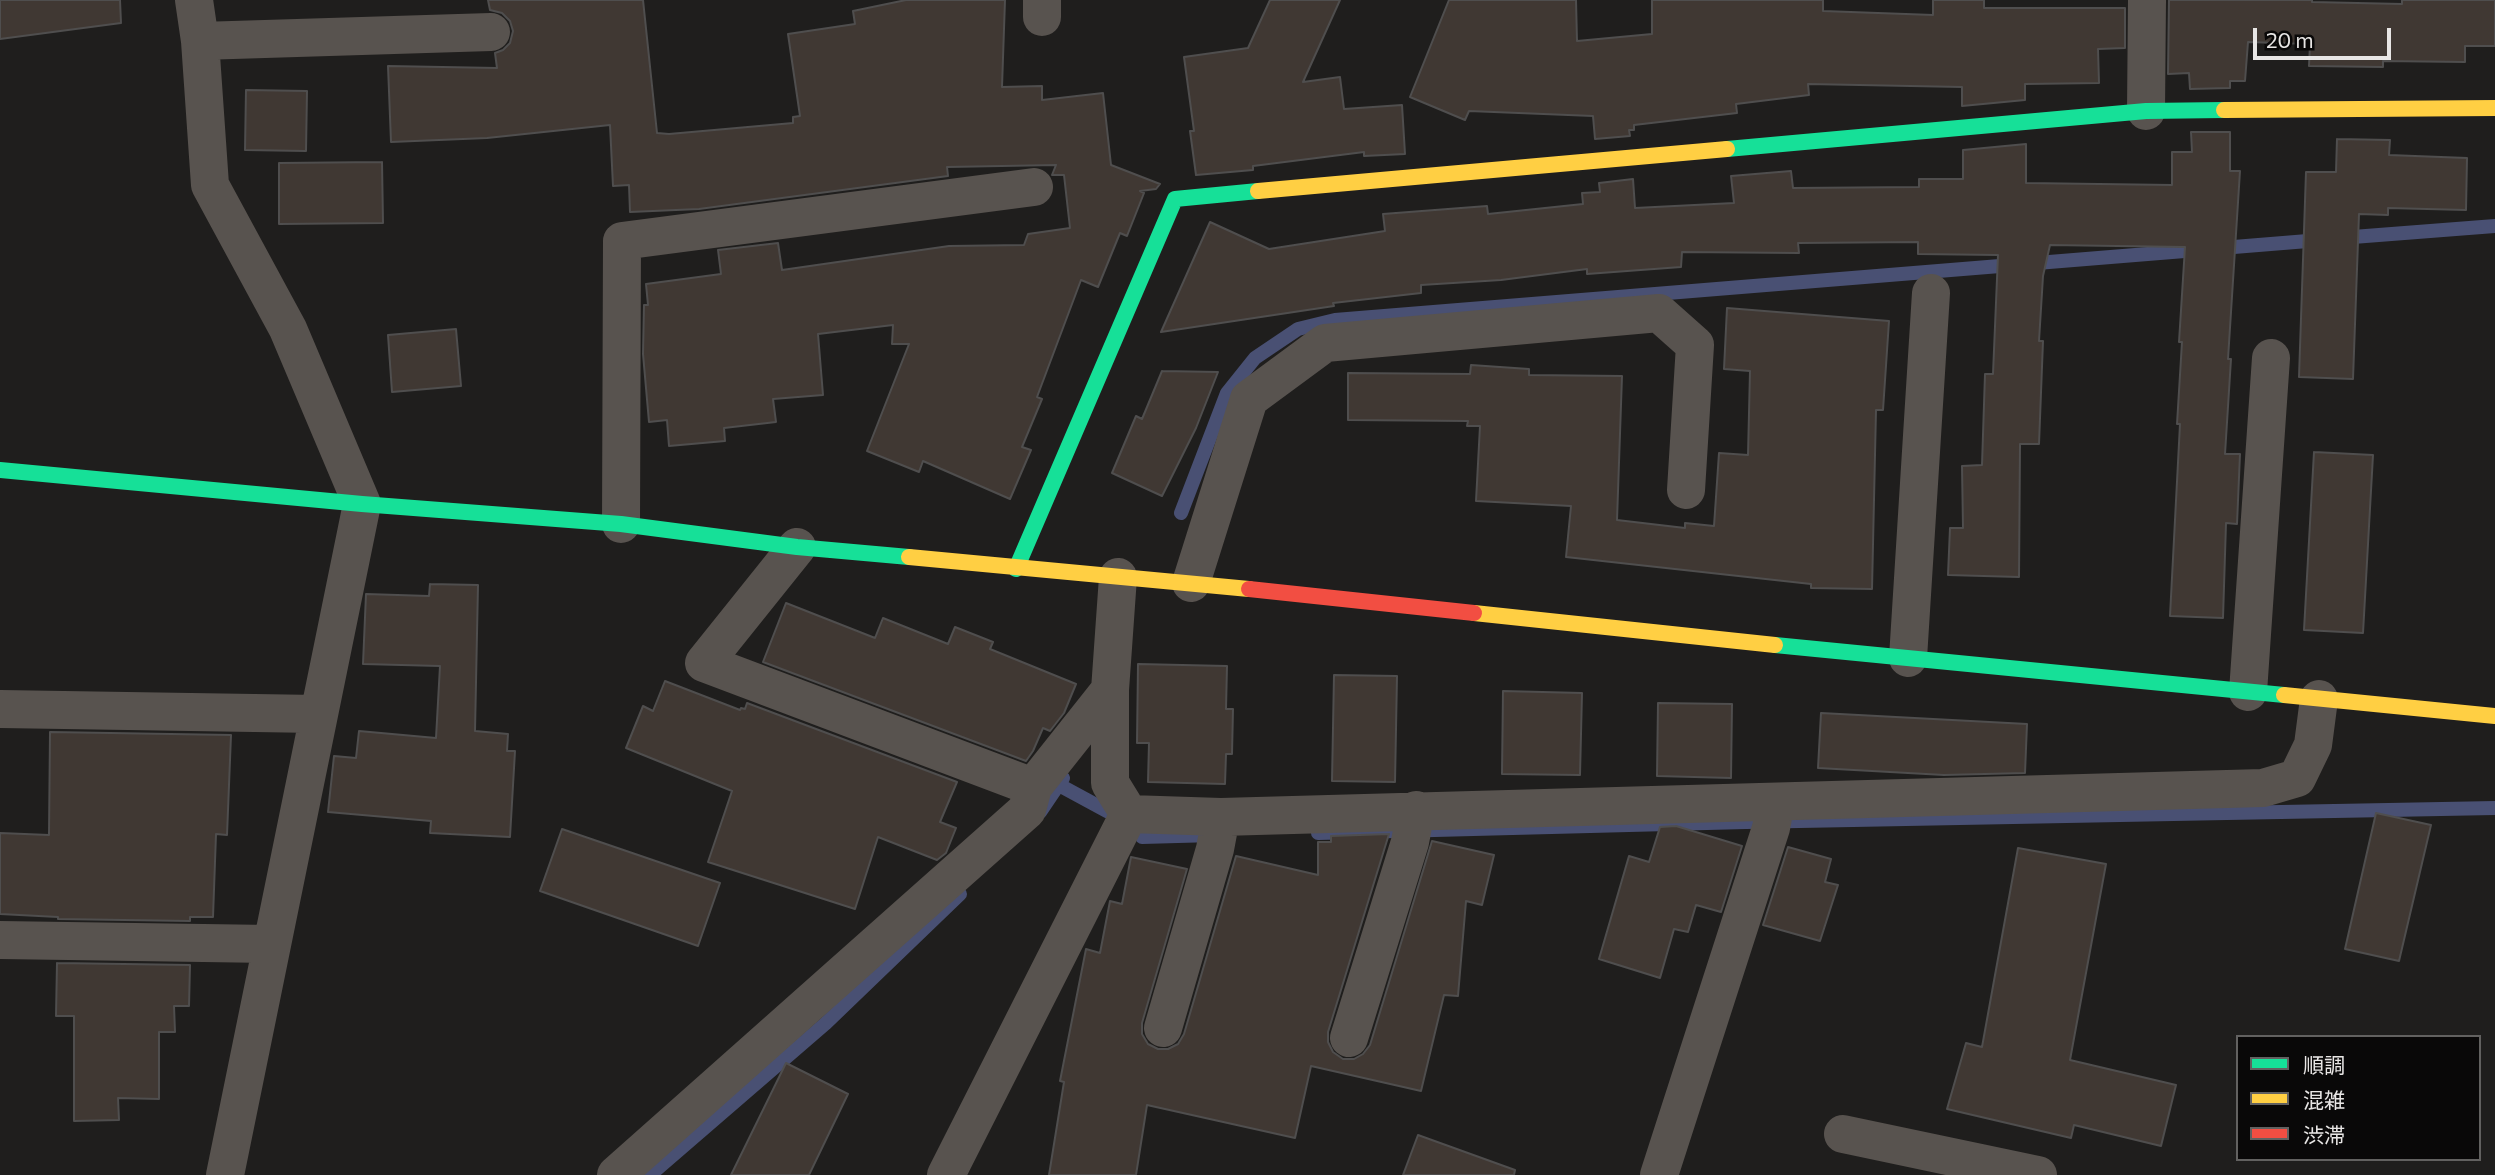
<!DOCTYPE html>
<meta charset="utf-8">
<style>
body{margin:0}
#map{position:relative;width:2495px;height:1175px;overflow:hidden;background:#1f1e1d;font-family:Commissioner,"Noto Sans JP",sans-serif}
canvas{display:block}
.legend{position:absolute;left:2236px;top:1035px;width:245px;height:126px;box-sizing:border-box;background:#090808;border:2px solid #626160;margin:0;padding:9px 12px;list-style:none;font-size:21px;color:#e8e6e5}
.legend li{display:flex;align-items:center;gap:14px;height:35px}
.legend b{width:35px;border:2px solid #626160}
.scale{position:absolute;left:2253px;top:28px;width:138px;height:32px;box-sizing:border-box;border:4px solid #e8e6e5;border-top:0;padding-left:9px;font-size:21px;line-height:24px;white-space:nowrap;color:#e8e6e5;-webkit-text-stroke:5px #090808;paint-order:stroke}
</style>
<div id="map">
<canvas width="2495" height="1175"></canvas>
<ul class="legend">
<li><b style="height:9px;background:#16e098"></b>順調</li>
<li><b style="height:9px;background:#ffcf43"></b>混雑</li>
<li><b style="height:9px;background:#f24e42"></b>渋滞</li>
</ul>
<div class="scale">20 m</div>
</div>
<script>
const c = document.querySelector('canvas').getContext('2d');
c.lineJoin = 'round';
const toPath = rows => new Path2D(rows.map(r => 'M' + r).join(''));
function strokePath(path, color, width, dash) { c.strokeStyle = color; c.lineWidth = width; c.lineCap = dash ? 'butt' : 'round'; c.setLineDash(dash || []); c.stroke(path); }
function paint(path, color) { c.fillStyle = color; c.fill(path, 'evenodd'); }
strokePath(toPath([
 [2340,238,2495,226],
 [1181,513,1227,393,1255,358,1298,329,1335,320,2320,240],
 [1059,785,1107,811],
 [1040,812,1063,778],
 [1318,833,1746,822,2495,808],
 [1142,837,1214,835],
 [650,1175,826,1023,960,894]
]), '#495073', 14);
const building = toPath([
 [0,0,120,0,121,23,0,39,0,0],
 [488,0,643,0,657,133,669,134,793,123,793,117,800,116,788,34,855,24,853,11,906,0,1005,0,1002,87,1042,86,1042,100,1103,93,1111,165,1160,184,1156,189,1140,191,1144,193,1127,236,1120,233,1098,287,1081,280,1037,397,1042,399,1022,447,1031,450,1010,499,923,461,919,472,867,451,909,344,892,344,893,325,818,334,823,395,773,399,776,422,724,428,725,441,669,446,667,420,649,422,643,354,644,305,648,305,646,284,721,274,718,250,778,243,782,270,949,246,1024,245,1028,234,1070,228,1064,175,1052,175,1056,165,947,167,948,176,699,209,630,212,629,185,613,186,610,125,487,138,391,142,388,66,497,68,495,53,503,50,510,43,513,31,510,21,502,13,490,10,488,0],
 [1270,0,1340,0,1303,82,1340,77,1344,109,1402,105,1405,154,1364,156,1364,152,1253,166,1253,170,1196,175,1190,131,1194,131,1184,57,1248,48,1270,0],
 [1449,0,1576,0,1577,41,1652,34,1652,0,1823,0,1823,11,1933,15,1933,0,1984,0,1984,8,2125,8,2125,48,2098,49,2099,83,2025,84,2025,100,1962,106,1962,87,1808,84,1809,95,1736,104,1737,113,1634,125,1634,130,1629,130,1630,136,1595,139,1593,116,1469,111,1465,120,1410,97,1449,0],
 [2169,0,2312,0,2312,2,2402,4,2402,0,2495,0,2495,46,2465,46,2465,62,2383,61,2383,67,2309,66,2310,44,2248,42,2245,81,2230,81,2230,88,2190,89,2189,73,2168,74,2169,0],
 [246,90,307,91,306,151,245,150,246,90],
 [2191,132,2230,132,2230,171,2240,171,2228,359,2231,359,2225,454,2240,454,2237,524,2226,523,2223,618,2170,616,2180,424,2177,424,2182,342,2179,342,2185,247,2050,245,2043,276,2039,341,2043,341,2039,444,2020,444,2019,577,1948,575,1950,528,1963,528,1962,466,1982,465,1985,374,1993,374,1998,255,1918,254,1918,242,1798,243,1799,253,1682,252,1681,267,1587,274,1587,269,1501,280,1421,285,1421,293,1333,303,1334,306,1161,332,1210,222,1269,249,1385,231,1383,214,1487,206,1488,214,1583,204,1582,193,1600,192,1599,183,1633,179,1635,208,1734,203,1731,176,1791,171,1793,188,1919,187,1919,179,1963,179,1963,150,2026,144,2026,183,2172,185,2172,152,2192,152,2191,132],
 [2337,139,2390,140,2389,155,2467,158,2466,210,2388,208,2388,215,2359,214,2353,379,2299,377,2306,172,2336,172,2337,139],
 [382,162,383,223,279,224,279,163,382,162],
 [1727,308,1889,321,1883,410,1876,410,1872,589,1811,588,1811,584,1566,557,1571,506,1476,501,1480,426,1467,426,1468,421,1348,420,1348,373,1470,374,1471,365,1529,369,1529,375,1622,376,1617,520,1685,528,1685,523,1714,526,1719,453,1748,455,1750,371,1724,369,1727,308],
 [456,329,461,386,392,392,388,335,456,329],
 [1162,371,1218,372,1196,428,1162,496,1112,473,1136,416,1142,419,1162,371],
 [2314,452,2373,455,2363,633,2304,630,2314,452],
 [430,584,478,585,475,731,508,734,507,751,515,751,510,837,430,833,431,821,328,812,334,756,356,758,359,731,436,738,440,666,363,664,366,594,429,596,430,584],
 [786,603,875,638,883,618,948,644,955,627,993,642,990,649,1076,684,1064,713,1050,731,1043,728,1033,751,1026,761,763,662,786,603],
 [1138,664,1227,666,1226,709,1233,709,1232,754,1226,754,1225,784,1148,782,1149,743,1137,743,1138,664],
 [1334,675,1397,676,1395,782,1332,781,1334,675],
 [665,681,740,710,741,708,745,709,747,703,957,782,940,822,956,828,946,853,937,860,878,837,855,909,708,862,732,791,626,748,643,706,653,711,665,681],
 [1503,691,1582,693,1580,775,1502,774,1503,691],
 [1658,703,1732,704,1731,778,1657,776,1658,703],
 [1821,713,2027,724,2025,773,1944,775,1818,768,1821,713],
 [50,732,231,735,227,835,216,834,213,917,190,917,190,921,58,919,58,917,0,914,0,833,49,835,50,732],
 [2376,813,2431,825,2399,961,2345,949,2376,813],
 [1676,826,1742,846,1721,912,1696,905,1688,932,1674,929,1660,978,1599,959,1629,856,1649,862,1660,827,1676,826],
 [562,829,720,883,698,946,540,891,562,829],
 [1389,834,1328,1032,1328,1042,1333,1052,1343,1059,1354,1059,1363,1054,1370,1045,1432,841,1494,855,1482,905,1466,901,1458,996,1444,995,1421,1091,1311,1066,1295,1138,1147,1105,1136,1175,1049,1175,1064,1082,1060,1081,1086,949,1100,953,1110,901,1122,904,1131,857,1187,869,1142,1023,1142,1034,1148,1044,1158,1049,1168,1049,1178,1044,1184,1034,1236,856,1318,875,1318,842,1331,842,1331,836,1389,834],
 [1788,847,1831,859,1825,882,1838,885,1820,941,1763,925,1788,847],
 [2018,848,2106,864,2070,1060,2176,1085,2161,1146,2074,1125,2071,1138,1947,1109,1966,1043,1982,1047,2018,848],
 [57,963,190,965,189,1006,174,1006,175,1032,159,1032,159,1099,118,1098,119,1120,74,1121,74,1016,56,1016,57,963],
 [786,1063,848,1094,809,1175,731,1175,786,1063],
 [1418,1135,1515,1170,1514,1175,1403,1175,1418,1135]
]);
paint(building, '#403833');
strokePath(building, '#4f4e4e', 2);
strokePath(toPath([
 [194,0,200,41,210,185,288,329,362,504,225,1175],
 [1042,17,1042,0],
 [200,41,491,32],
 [2146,111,2147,0],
 [621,524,622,241,1034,187],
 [797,547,704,663,1033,787,1110,690],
 [1118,577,1110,690,1110,783,1129,814],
 [1191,583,1249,399,1325,343,1659,313,1695,345,1686,490],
 [1908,658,1931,293],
 [2248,692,2271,358],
 [0,709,318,714],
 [1129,814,1221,817,2263,788,2297,778,2313,745,2319,699],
 [0,940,271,944],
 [1163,1028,1215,849,1221,817],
 [1349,1038,1410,842,1416,810],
 [1843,1134,2038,1175],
 [616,1175,1027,810,1033,787],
 [946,1175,1129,814],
 [1659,1175,1771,828,1776,802]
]), '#58534f', 38);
strokePath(toPath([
 [1727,149,2146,111,2224,110],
 [0,470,362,504,621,524,797,547,909,557],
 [1016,569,1175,199,1258,191],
 [1775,645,2284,695]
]), '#16e098', 16);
strokePath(toPath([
 [2224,110,2495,108],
 [1258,191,1727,149],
 [909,557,1249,589],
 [1474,613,1775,645],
 [2284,695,2495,716]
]), '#ffcf43', 16);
strokePath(toPath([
 [1249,589,1474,613]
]), '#f24e42', 16);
</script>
